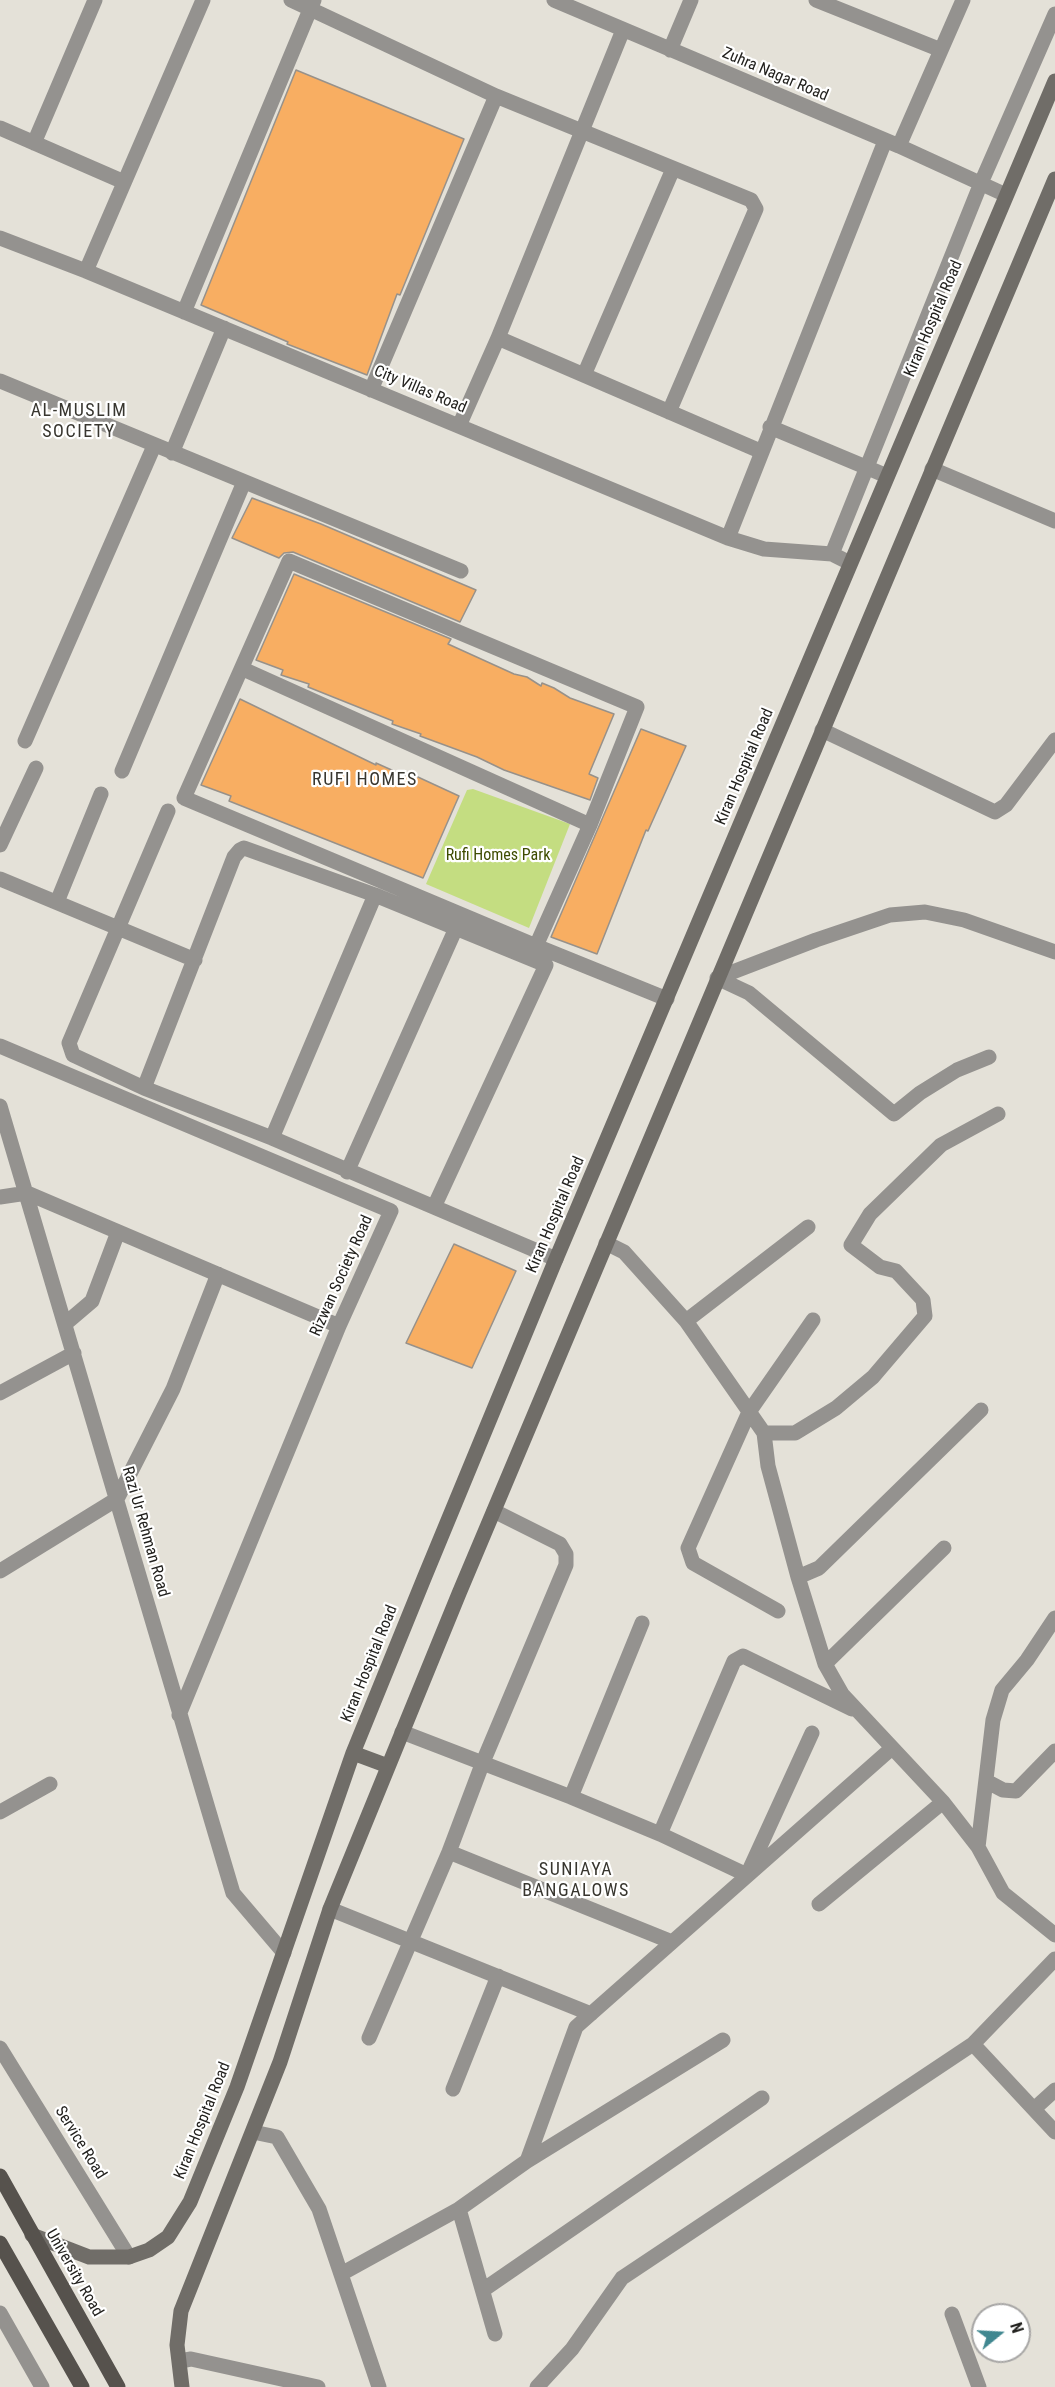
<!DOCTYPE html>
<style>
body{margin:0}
#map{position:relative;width:1055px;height:2387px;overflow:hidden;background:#e4e1d8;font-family:"Roboto Condensed",sans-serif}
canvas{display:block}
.north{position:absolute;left:971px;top:2303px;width:60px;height:60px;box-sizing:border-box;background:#fff;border:2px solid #a7a6a5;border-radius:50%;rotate:72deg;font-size:16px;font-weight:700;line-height:24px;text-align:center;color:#22211e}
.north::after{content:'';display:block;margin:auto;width:21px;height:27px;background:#408790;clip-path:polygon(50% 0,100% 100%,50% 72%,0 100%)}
</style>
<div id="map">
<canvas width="1055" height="2387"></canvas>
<div class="north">N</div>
</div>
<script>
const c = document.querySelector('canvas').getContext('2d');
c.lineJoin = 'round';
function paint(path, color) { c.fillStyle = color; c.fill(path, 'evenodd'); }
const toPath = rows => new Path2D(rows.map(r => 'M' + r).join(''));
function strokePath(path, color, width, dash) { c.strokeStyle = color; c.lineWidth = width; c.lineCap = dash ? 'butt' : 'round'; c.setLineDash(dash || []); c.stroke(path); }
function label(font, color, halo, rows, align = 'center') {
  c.font = font + ' "Roboto Condensed",sans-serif'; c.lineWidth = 4.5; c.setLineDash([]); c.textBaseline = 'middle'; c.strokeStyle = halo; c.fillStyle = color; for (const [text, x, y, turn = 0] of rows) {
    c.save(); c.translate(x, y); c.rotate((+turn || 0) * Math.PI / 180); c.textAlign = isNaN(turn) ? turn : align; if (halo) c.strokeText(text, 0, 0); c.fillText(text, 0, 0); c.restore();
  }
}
paint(toPath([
 [473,789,570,824,529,928,426,884,467,790]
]), '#c4dd81');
const building = toPath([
 [296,70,464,139,400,295,397,294,367,375,287,344,288,342,201,305,296,70],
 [252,498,321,524,476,590,460,622,293,552,284,553,279,558,232,538,252,498],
 [294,574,451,639,448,644,514,674,527,677,541,686,542,683,554,688,570,698,614,714,589,774,598,778,590,800,504,770,477,757,420,736,421,734,392,724,393,721,308,687,309,684,281,675,283,670,256,660,294,574],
 [240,699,376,765,376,763,405,776,407,772,459,796,423,878,229,801,231,796,201,785,240,699],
 [641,729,686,746,648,831,646,830,597,954,551,937,641,729],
 [454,1244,516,1271,472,1368,406,1343,454,1244]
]);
paint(building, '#f8ae62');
strokePath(building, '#97918a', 1.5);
strokePath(toPath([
 [291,0,496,96,751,200,756,209,669,412],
 [554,0,899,146,1006,195],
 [816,0,941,50],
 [670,50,691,0],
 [0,128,124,182],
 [34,143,95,0],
 [899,146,963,0],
 [0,238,86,271,728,538,764,549,832,554,850,563],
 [86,271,203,0],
 [184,312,314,0],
 [498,338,760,451],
 [584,375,673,169],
 [0,381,461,571],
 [371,390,496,96],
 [459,426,498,338,623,30],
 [770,427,887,476],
 [172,453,224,328],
 [932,469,1055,521],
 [728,538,885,141],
 [832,554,981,183,1055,14],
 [243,669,590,825],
 [822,730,995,812,1006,805,1055,740],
 [25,741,154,446],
 [122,771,244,482],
 [0,845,36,768],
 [0,879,195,960],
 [57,902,101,794],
 [536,946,590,825,637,707,289,561,184,798,536,946,667,999],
 [717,978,816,940,890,915,925,912,964,920,1055,952],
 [717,978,749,993,894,1114,920,1093,957,1070,989,1057],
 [0,1046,391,1211,339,1326,179,1715],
 [144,1088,73,1055,69,1043,168,811],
 [0,1106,233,1893,284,1953],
 [272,1138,375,895],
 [347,1172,456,928],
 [0,1197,27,1193,339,1326],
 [434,1207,546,965,375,895,244,848,240,850,234,857,144,1088,272,1138,556,1259],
 [606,1243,624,1252,686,1321,764,1433,768,1466,798,1577,825,1664,842,1694,943,1802,978,1847,1003,1893,1055,1935],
 [686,1321,808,1227],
 [65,1324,92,1301,118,1232],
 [0,1393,74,1353],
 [764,1433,795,1433,836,1408,873,1377,925,1316,923,1300,896,1271,880,1267,851,1245,870,1214,941,1145,998,1114],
 [0,1571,117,1499,173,1389,218,1274],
 [798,1577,819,1568,981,1410],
 [778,1611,693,1563,688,1548,749,1412,813,1320],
 [825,1664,944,1548],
 [402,1732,571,1797,660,1834,747,1875,812,1733],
 [986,1781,1003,1790,1016,1791,1055,1751],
 [571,1797,642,1623],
 [0,1812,50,1784],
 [660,1834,734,1661,743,1656,852,1709],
 [978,1847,993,1720,1002,1690,1027,1660,1055,1618],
 [449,1852,672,1942],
 [819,1904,943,1802],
 [330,1909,591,2014],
 [369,2038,449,1852,483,1762,566,1565,566,1554,560,1544,494,1511],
 [973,2044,1055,2132],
 [0,2048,129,2257],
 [453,2089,498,1976],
 [1034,2109,1055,2090],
 [253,2132,277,2137,319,2209,379,2387],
 [527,2161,576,2027,892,1748],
 [459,2209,495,2334],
 [341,2274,459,2209,527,2161,723,2040],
 [483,2290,762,2098],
 [0,2313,42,2387],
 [952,2314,979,2387],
 [180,2361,191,2359,318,2387],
 [537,2387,572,2349,622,2278,973,2044,1055,1959]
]), '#94928f', 15);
strokePath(toPath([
 [353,1753,388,1766],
 [32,2235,89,2257,129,2257,149,2250,168,2237,190,2202,237,2087,353,1753,425,1576,556,1259,1055,81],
 [182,2387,177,2345,181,2311,280,2062,330,1909,460,1591,1055,179]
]), '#706d68', 15);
strokePath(toPath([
 [0,2176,118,2387],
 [0,2243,82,2387]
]), '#56524d', 15);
label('16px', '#22211e', '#fff', [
 ["Zuhra Nagar Road",775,75,23],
 ["Kiran Hospital Road",934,319,-67],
 ["City Villas Road",420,390,23],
 ["Kiran Hospital Road",745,767,-67],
 ["Kiran Hospital Road",556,1215,-67],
 ["Rizwan Society Road",342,1276,-66],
 ["Razi Ur Rehman Road",145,1532,74],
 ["Kiran Hospital Road",370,1664,-68],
 ["Kiran Hospital Road",203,2121,-68],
 ["Service Road",80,2143,58],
 ["University Road",74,2273,60]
]);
label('16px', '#3e4c00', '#fff', [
 ["Rufi Homes Park",498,856]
]);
c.letterSpacing = '1.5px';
label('18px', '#38362f', '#fff', [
 ["AL-MUSLIM",79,411],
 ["SOCIETY",79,432],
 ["RUFI HOMES",365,780],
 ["SUNIAYA",576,1870],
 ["BANGALOWS",576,1891]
]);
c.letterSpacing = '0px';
</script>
